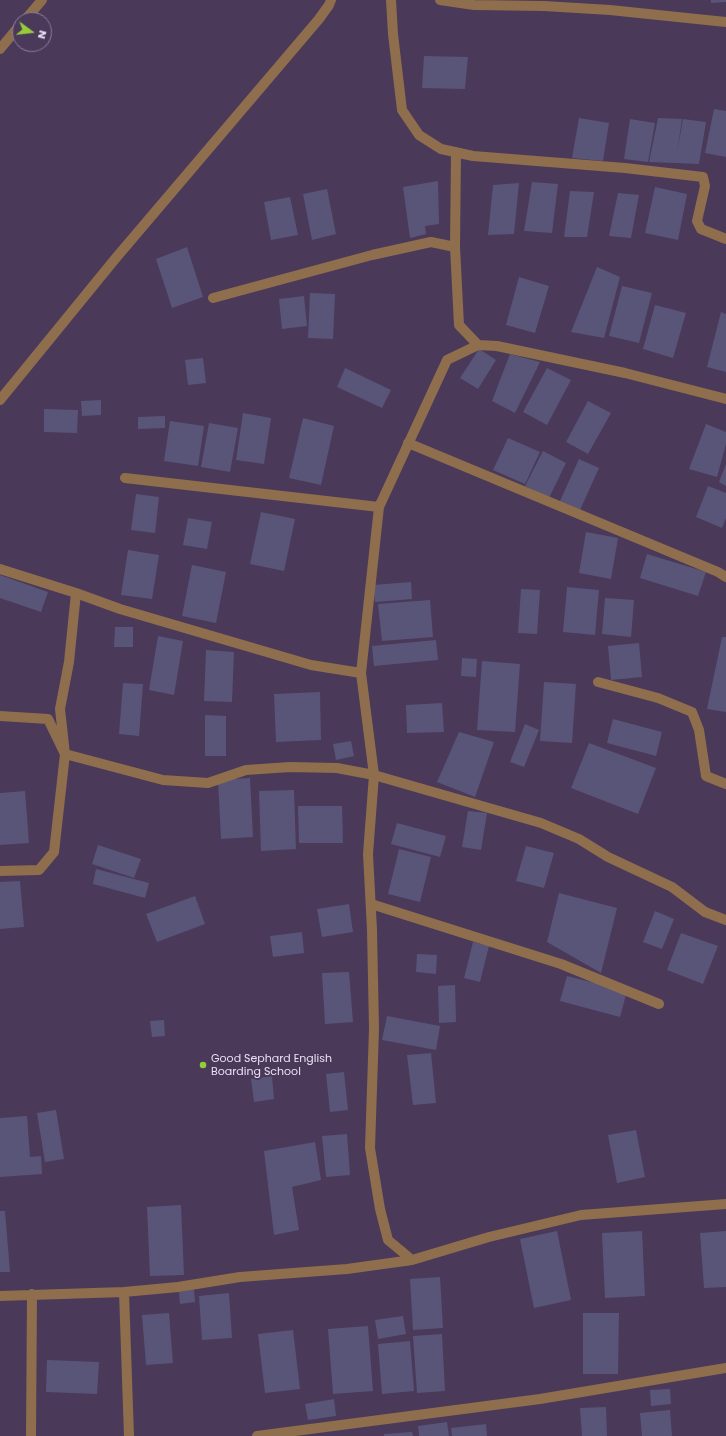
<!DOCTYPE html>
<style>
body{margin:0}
#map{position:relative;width:726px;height:1436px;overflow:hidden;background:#4a3959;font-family:Poppins,sans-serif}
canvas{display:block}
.north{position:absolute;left:12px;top:12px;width:40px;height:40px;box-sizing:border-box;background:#4a3959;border:1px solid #8a7c97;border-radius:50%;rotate:105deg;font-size:11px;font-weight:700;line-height:16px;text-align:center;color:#eae0f5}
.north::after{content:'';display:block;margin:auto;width:14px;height:18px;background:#96cc39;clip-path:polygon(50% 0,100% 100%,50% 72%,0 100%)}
</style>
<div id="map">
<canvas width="726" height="1436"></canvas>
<div class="north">N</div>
</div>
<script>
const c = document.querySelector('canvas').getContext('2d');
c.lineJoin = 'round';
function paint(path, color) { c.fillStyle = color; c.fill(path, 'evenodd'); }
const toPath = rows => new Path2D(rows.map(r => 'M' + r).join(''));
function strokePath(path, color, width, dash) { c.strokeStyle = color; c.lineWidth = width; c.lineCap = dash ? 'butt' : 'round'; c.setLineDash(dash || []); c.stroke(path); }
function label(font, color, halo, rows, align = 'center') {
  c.font = font + ' Poppins,sans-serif'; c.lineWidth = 4; c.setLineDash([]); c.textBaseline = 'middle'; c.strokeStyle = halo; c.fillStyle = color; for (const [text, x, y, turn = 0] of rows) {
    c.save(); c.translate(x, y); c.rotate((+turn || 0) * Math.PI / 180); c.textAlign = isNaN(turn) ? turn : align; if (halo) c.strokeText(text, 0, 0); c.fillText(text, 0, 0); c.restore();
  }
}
paint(toPath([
 [711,0,726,0,726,2,711,3],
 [424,56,468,57,465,89,422,88],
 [714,109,726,111,726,157,705,153],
 [579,118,609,123,603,161,572,158],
 [658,118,682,119,677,153,683,119,706,122,699,164,649,162],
 [630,119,655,123,648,162,624,159],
 [438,181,439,224,425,226,426,234,410,238,403,187],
 [532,182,558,184,552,233,524,231],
 [519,183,514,234,488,235,493,185],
 [655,187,687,194,678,240,645,233],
 [327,189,336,234,312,240,303,194],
 [570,191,594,192,587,237,564,237],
 [618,193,639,195,631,238,609,236],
 [290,197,298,235,271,240,264,202],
 [187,247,203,297,172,308,156,259],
 [597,267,620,277,604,338,571,332],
 [519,277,549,286,535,333,506,325],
 [622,286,652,293,639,343,609,336],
 [310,293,335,294,333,339,308,338],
 [304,296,307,326,282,329,279,299],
 [655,305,686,313,673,358,643,349],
 [721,312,726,314,726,372,707,367],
 [479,349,496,360,478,389,460,378],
 [510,354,540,362,515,413,492,401],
 [203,358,206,383,188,385,185,360],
 [345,368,391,390,382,408,337,387],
 [547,368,571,380,547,425,523,412],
 [101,400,101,415,82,416,81,401],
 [588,401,611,413,588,454,566,442],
 [44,409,78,410,77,433,44,432],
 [243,413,271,418,264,464,236,460],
 [165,416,165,428,138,429,138,417],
 [303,418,334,426,321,485,289,478],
 [170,421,204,426,198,466,164,461],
 [209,423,238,428,230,472,201,467],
 [706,424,726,432,726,444,717,477,689,469],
 [508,438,540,452,525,484,493,470],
 [543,451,566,463,549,498,525,486],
 [579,459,599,468,580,510,560,501],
 [726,464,726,486,719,482],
 [708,486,726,493,726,518,722,528,696,517],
 [136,494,159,497,155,533,131,530],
 [261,512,295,519,284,571,250,564],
 [188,518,212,522,207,549,183,545],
 [586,532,618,538,611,579,579,573],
 [128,550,159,555,152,599,121,595],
 [647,554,706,572,698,596,640,578],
 [192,565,226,572,216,623,182,616],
 [0,575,48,592,41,612,0,598],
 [411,582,412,599,375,602,373,585],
 [567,587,599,590,595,635,563,632],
 [521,589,540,590,537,634,518,633],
 [605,598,634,600,631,637,602,634],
 [430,600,433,637,382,641,378,604],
 [115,627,133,627,133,647,114,647],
 [158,636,183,641,174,695,149,690],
 [722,637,726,637,726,712,707,709],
 [436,640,438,660,374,666,372,646],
 [639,643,642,677,611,680,608,646],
 [206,650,234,652,232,702,204,701],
 [462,658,477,659,476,677,461,676],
 [482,661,520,664,515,732,477,730],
 [544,682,576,684,572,743,540,741],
 [123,683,143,684,139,736,119,734],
 [320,692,321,740,276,742,274,694],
 [442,703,444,732,407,733,406,705],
 [205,715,226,716,226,756,205,756],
 [613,719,662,732,656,756,607,743],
 [525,724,539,730,524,767,510,762],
 [459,732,494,742,475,797,437,782],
 [351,741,354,756,336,760,333,744],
 [589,743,656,768,638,814,571,788],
 [250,778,253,837,221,839,218,780],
 [294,790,296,849,261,851,259,791],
 [25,791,29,843,0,845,0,793],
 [298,806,342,806,343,843,299,843],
 [468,811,487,813,481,850,462,847],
 [397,823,446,836,440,857,391,844],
 [98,845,141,859,134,878,92,864],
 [526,846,554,853,544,888,516,881],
 [399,849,431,857,420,902,388,894],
 [96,869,149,883,145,898,93,884],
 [20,881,24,927,0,929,0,882],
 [559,893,617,908,601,973,547,942],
 [195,896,205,924,157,942,146,914],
 [349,904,353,932,322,937,317,909],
 [655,911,674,919,662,949,643,942],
 [302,932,304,953,273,957,270,936],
 [681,933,718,946,703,984,667,970],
 [473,942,489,946,480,982,464,978],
 [417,954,437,955,436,974,416,972],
 [349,972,353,1022,325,1024,322,973],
 [567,976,627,991,620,1017,560,1001],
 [455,985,456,1022,439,1023,438,986],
 [387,1016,440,1026,436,1050,382,1040],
 [164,1020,165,1036,152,1037,150,1021],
 [431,1053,436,1103,413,1105,407,1055],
 [344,1072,348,1110,330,1112,326,1074],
 [272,1076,274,1099,254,1102,251,1079],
 [56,1110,64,1159,45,1162,37,1113],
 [27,1116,30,1157,41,1156,42,1174,0,1177,0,1118],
 [636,1130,645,1177,617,1183,608,1135],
 [347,1134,350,1175,326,1177,322,1136],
 [315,1142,321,1180,292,1187,299,1230,274,1235,264,1151],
 [181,1205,184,1275,150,1276,147,1207],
 [0,1211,5,1211,10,1272,0,1272],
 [557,1231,571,1300,534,1308,520,1239],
 [642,1231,645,1296,605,1298,602,1233],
 [726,1231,726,1287,704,1288,700,1233],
 [440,1277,443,1328,413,1330,410,1279],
 [194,1289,195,1302,180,1304,179,1292],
 [229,1293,232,1338,202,1340,199,1296],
 [169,1313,173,1363,146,1365,142,1315],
 [583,1313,619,1313,618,1374,583,1374],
 [403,1316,406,1334,378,1339,375,1320],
 [368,1326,373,1391,333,1394,328,1329],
 [293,1330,300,1389,265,1393,258,1334],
 [442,1334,445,1391,417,1393,413,1336],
 [410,1341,414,1391,382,1394,378,1344],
 [47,1360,99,1362,97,1394,46,1392],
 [670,1389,671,1404,651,1406,650,1390],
 [334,1399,336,1416,308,1420,305,1404],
 [606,1407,607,1436,582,1436,580,1408],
 [670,1410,672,1436,642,1436,640,1413],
 [447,1422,449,1436,419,1436,418,1426],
 [486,1424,487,1436,452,1436,451,1428],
 [412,1432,413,1436,384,1436,384,1434]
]), '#585579');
strokePath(toPath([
 [25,20,42,0],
 [0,49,20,25]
]), '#8e6e4d', 10);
strokePath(toPath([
 [391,0,393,34,402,110,419,135,441,149,473,156,625,168,703,177,705,186,697,221,701,229,726,239],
 [440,0,474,5,544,6,610,10,726,22],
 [455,247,456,152],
 [213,298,372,255,431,242,455,247,459,325,478,345],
 [0,400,115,259,319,19,329,5,331,0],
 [408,443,718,572,726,577],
 [125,478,379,507],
 [0,569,76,593,120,609,311,665,361,673,379,507,447,360,478,345,497,346,625,373,726,399],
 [598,682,658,698,692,712,699,730,706,776,726,784],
 [0,716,48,719,65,754,60,709,69,662,76,593],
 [0,871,39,870,54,852,65,754,163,780,208,783,246,770,290,767,337,768,374,775,361,673],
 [371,904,561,964,659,1004],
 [412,1260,388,1240,380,1209,370,1148,374,1029,372,930,368,854,374,775,541,823,579,839,608,857,672,887,705,912,726,920],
 [124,1292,129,1436],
 [0,1296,124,1292,178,1287,240,1277,347,1269,412,1260,489,1237,581,1215,726,1204],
 [31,1436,32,1294],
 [257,1436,540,1399,726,1368]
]), '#8e6e4d', 10);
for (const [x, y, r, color] of [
 [203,1065,4,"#96cc39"]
]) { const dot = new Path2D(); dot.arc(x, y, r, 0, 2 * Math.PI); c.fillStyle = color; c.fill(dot); strokePath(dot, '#4a3959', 1.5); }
label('11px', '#eae0f5', '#4a3959', [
 ["Good Sephard English",211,1059],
 ["Boarding School",211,1072]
], 'left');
</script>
